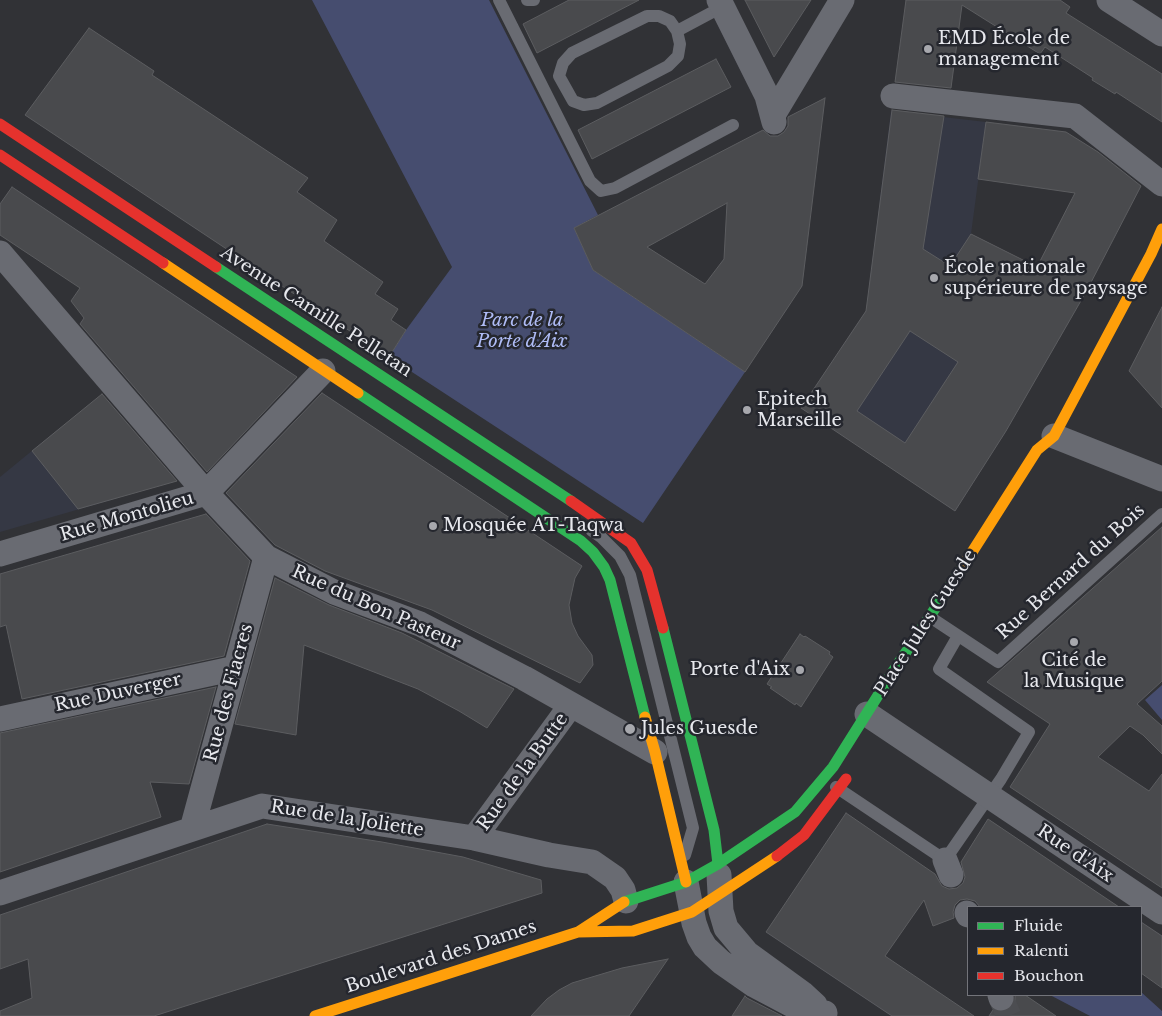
<!DOCTYPE html>
<meta charset="utf-8">
<style>
body{margin:0}
#map{position:relative;width:1162px;height:1016px;overflow:hidden;background:#313236;font-family:"Libre Baskerville",serif}
canvas{display:block}
.legend{position:absolute;left:967px;top:906px;width:175px;height:90px;box-sizing:border-box;background:#25272e;border:1px solid #73747a;margin:0;padding:6px 9px;list-style:none;font-size:15px;color:#e7e8ed}
.legend li{display:flex;align-items:center;gap:10px;height:25px}
.legend b{width:25px;border:1px solid #73747a}
</style>
<div id="map">
<canvas width="1162" height="1016"></canvas>
<ul class="legend">
<li><b style="height:6px;background:#30b455"></b>Fluide</li>
<li><b style="height:6px;background:#ff9f0a"></b>Ralenti</li>
<li><b style="height:6px;background:#e5322d"></b>Bouchon</li>
</ul>
</div>
<script>
const c = document.querySelector('canvas').getContext('2d');
c.lineJoin = 'round';
function paint(path, color) { c.fillStyle = color; c.fill(path, 'evenodd'); }
const toPath = rows => new Path2D(rows.map(r => 'M' + r).join(''));
function strokePath(path, color, width, dash) { c.strokeStyle = color; c.lineWidth = width; c.lineCap = dash ? 'butt' : 'round'; c.setLineDash(dash || []); c.stroke(path); }
function label(font, color, halo, rows, align = 'center') {
  c.font = font + ' "Libre Baskerville",serif'; c.lineWidth = 5; c.setLineDash([]); c.textBaseline = 'middle'; c.strokeStyle = halo; c.fillStyle = color; for (const [text, x, y, turn = 0] of rows) {
    c.save(); c.translate(x, y); c.rotate((+turn || 0) * Math.PI / 180); c.textAlign = isNaN(turn) ? turn : align; if (halo) c.strokeText(text, 0, 0); c.fillText(text, 0, 0); c.restore();
  }
}
paint(toPath([
 [891,111,986,122,971,234,1086,292,1006,431,955,511,801,408,866,311],
 [61,427,118,498,0,532,0,477]
]), '#353844');
paint(toPath([
 [312,0,489,0,598,215,574,228,593,270,745,372,643,523,389,357,406,330,452,267],
 [1162,685,1162,720,1145,700],
 [1141,992,1162,1011,1162,1016,1090,1016,1050,995,1141,995]
]), '#464d6f');
const building = toPath([
 [569,0,639,0,537,53,523,24,569,0],
 [745,0,811,0,774,57,745,0],
 [906,0,1060,0,1070,7,1066,13,1162,74,1162,122,1116,92,1115,94,1092,80,1093,78,1045,47,1040,54,962,5,951,88,895,82,906,0],
 [89,28,154,71,152,75,308,178,297,192,337,220,324,241,383,282,375,294,398,309,391,320,406,330,389,357,25,115,89,28],
 [716,59,731,87,592,159,578,130,716,59],
 [825,98,802,286,745,372,593,270,574,228,763,130,770,136,778,136,784,132,788,126,788,117,825,98],
 [727,203,724,259,705,284,647,247,727,203],
 [892,110,944,116,923,249,950,266,971,234,1037,267,1075,193,978,179,986,122,1066,132,1098,152,1141,186,1086,292,1006,431,955,511,801,408,866,311,892,110],
 [910,331,958,362,905,443,857,411,910,331],
 [12,187,297,377,207,472,80,324,84,318,71,301,80,288,0,235,0,204,12,187],
 [1162,307,1162,408,1129,371,1162,307],
 [322,393,582,566,575,578,569,605,572,623,578,636,592,655,593,665,580,683,432,610,325,571,275,545,226,493,322,393],
 [102,394,177,481,78,509,32,451,102,394],
 [206,514,250,561,224,656,22,699,6,625,0,627,0,574,206,514],
 [1162,527,1162,681,1137,704,1162,726,1162,754,1143,735,1130,726,1098,757,1149,791,1162,774,1162,888,1010,787,1050,724,987,682,1162,527],
 [275,578,329,605,402,633,514,689,487,728,459,711,418,689,304,645,296,735,235,724,275,578],
 [800,634,804,637,805,636,830,652,829,654,833,657,801,707,796,703,795,705,770,688,772,687,767,684,800,634],
 [216,687,189,784,150,782,161,817,0,872,0,733,216,687],
 [846,813,935,874,942,886,949,889,957,888,963,883,965,877,961,862,988,819,1119,907,980,907,975,901,967,899,960,900,955,905,953,912,954,918,933,926,924,900,885,956,974,1016,892,1016,766,932,846,813],
 [267,824,382,842,463,857,541,880,542,893,154,1016,0,1016,0,1011,32,998,28,959,0,969,0,915,267,824],
 [1141,922,1162,936,1162,988,1141,973,1141,922],
 [668,959,629,1016,531,1016,547,999,559,990,572,983,622,968,668,959],
 [1015,995,1025,995,1056,1016,989,1016,993,1010,999,1012,1005,1012,1011,1008,1015,1001,1015,995],
 [745,996,747,998,782,1016,732,1016,745,996]
]);
paint(building, '#494a4d');
strokePath(building, '#5c5d60', 1);
strokePath(toPath([
 [1001,998,1009,1016]
]), '#4c4d51', 25, [25, 12]);
strokePath(toPath([
 [499,0,590,181,601,191,615,188,733,125],
 [527,0,534,0],
 [677,31,680,44,678,56,668,66,597,103,584,105,573,101,559,76,563,63,572,53,647,16,659,16,670,21,677,31,722,7],
 [591,530,601,537,620,556,630,575,693,828,685,855],
 [930,617,998,662,1162,514],
 [836,787,945,860,1001,779,1029,732,939,669,958,636]
]), '#696b72', 12);
strokePath(toPath([
 [719,0,767,96,774,122],
 [1109,0,1162,34],
 [893,96,1075,116,1162,184],
 [773,115,842,0],
 [0,253,206,493,266,557,334,592,420,624,524,678,655,752],
 [1054,436,1162,479],
 [0,554,206,493,323,371],
 [867,714,1162,912],
 [0,719,236,668],
 [192,829,266,557],
 [474,838,571,705],
 [945,860,951,875],
 [719,875,721,911,726,928,747,953,802,993,815,1005],
 [686,882,694,923,699,937,705,947,721,962,754,985,794,1006,825,1013],
 [0,893,262,806,474,838,549,855,592,862,615,878,623,890,626,901],
 [967,913,968,915],
 [1000,995,1001,998]
]), '#696b72', 25);
strokePath(toPath([
 [216,267,571,501],
 [358,393,581,541,593,552,604,567,610,580,645,717],
 [663,628,714,830,718,864],
 [624,902,686,882,718,864,795,812,833,767,894,670,962,568]
]), '#30b455', 11);
strokePath(toPath([
 [163,263,358,393],
 [962,568,1037,450,1054,436,1151,254,1162,229],
 [645,717,655,752,686,882],
 [578,932,633,931,692,912,777,856],
 [315,1016,578,932,624,902]
]), '#ff9f0a', 11);
strokePath(toPath([
 [0,124,216,267],
 [0,155,163,263],
 [571,501,631,543,647,570,663,628],
 [777,856,804,835,846,779]
]), '#e5322d', 11);
for (const [x, y, r, color] of [
 [928,49,5,"#a7a8ad"],
 [934,278,5,"#a7a8ad"],
 [747,410,5,"#a7a8ad"],
 [433,526,5,"#a7a8ad"],
 [1074,642,5,"#a7a8ad"],
 [800,670,5,"#a7a8ad"],
 [630,729,6,"#a7a8ad"]
]) { const dot = new Path2D(); dot.arc(x, y, r, 0, 2 * Math.PI); c.fillStyle = color; c.fill(dot); strokePath(dot, '#25272e', 2); }
label('18px', '#e7e8ed', '#25272e', [
 ["EMD École de",938,39],
 ["management",938,60],
 ["École nationale",944,268],
 ["supérieure de paysage",944,289],
 ["Epitech",757,400],
 ["Marseille",757,421],
 ["Mosquée AT-Taqwa",443,526],
 ["Cité de",1074,661,"center"],
 ["la Musique",1074,682,"center"],
 ["Porte d'Aix",790,670,"right"],
 ["Jules Guesde",641,729]
], 'left');
label('18px', '#e7e8ed', '#25272e', [
 ["Avenue Camille Pelletan",316,312,33],
 ["Rue Montolieu",127,517,-16],
 ["Rue Bernard du Bois",1071,572,-42],
 ["Rue du Bon Pasteur",376,608,24],
 ["Place Jules Guesde",926,623,-57],
 ["Rue Duverger",118,693,-12],
 ["Rue des Fiacres",229,693,-75],
 ["Rue de la Butte",523,772,-54],
 ["Rue de la Joliette",347,819,9],
 ["Rue d'Aix",1075,854,34],
 ["Boulevard des Dames",441,957,-18]
]);
label('italic 18px', '#afbcf6', '#25272e', [
 ["Parc de la",522,321],
 ["Porte d'Aix",522,342]
]);
</script>
